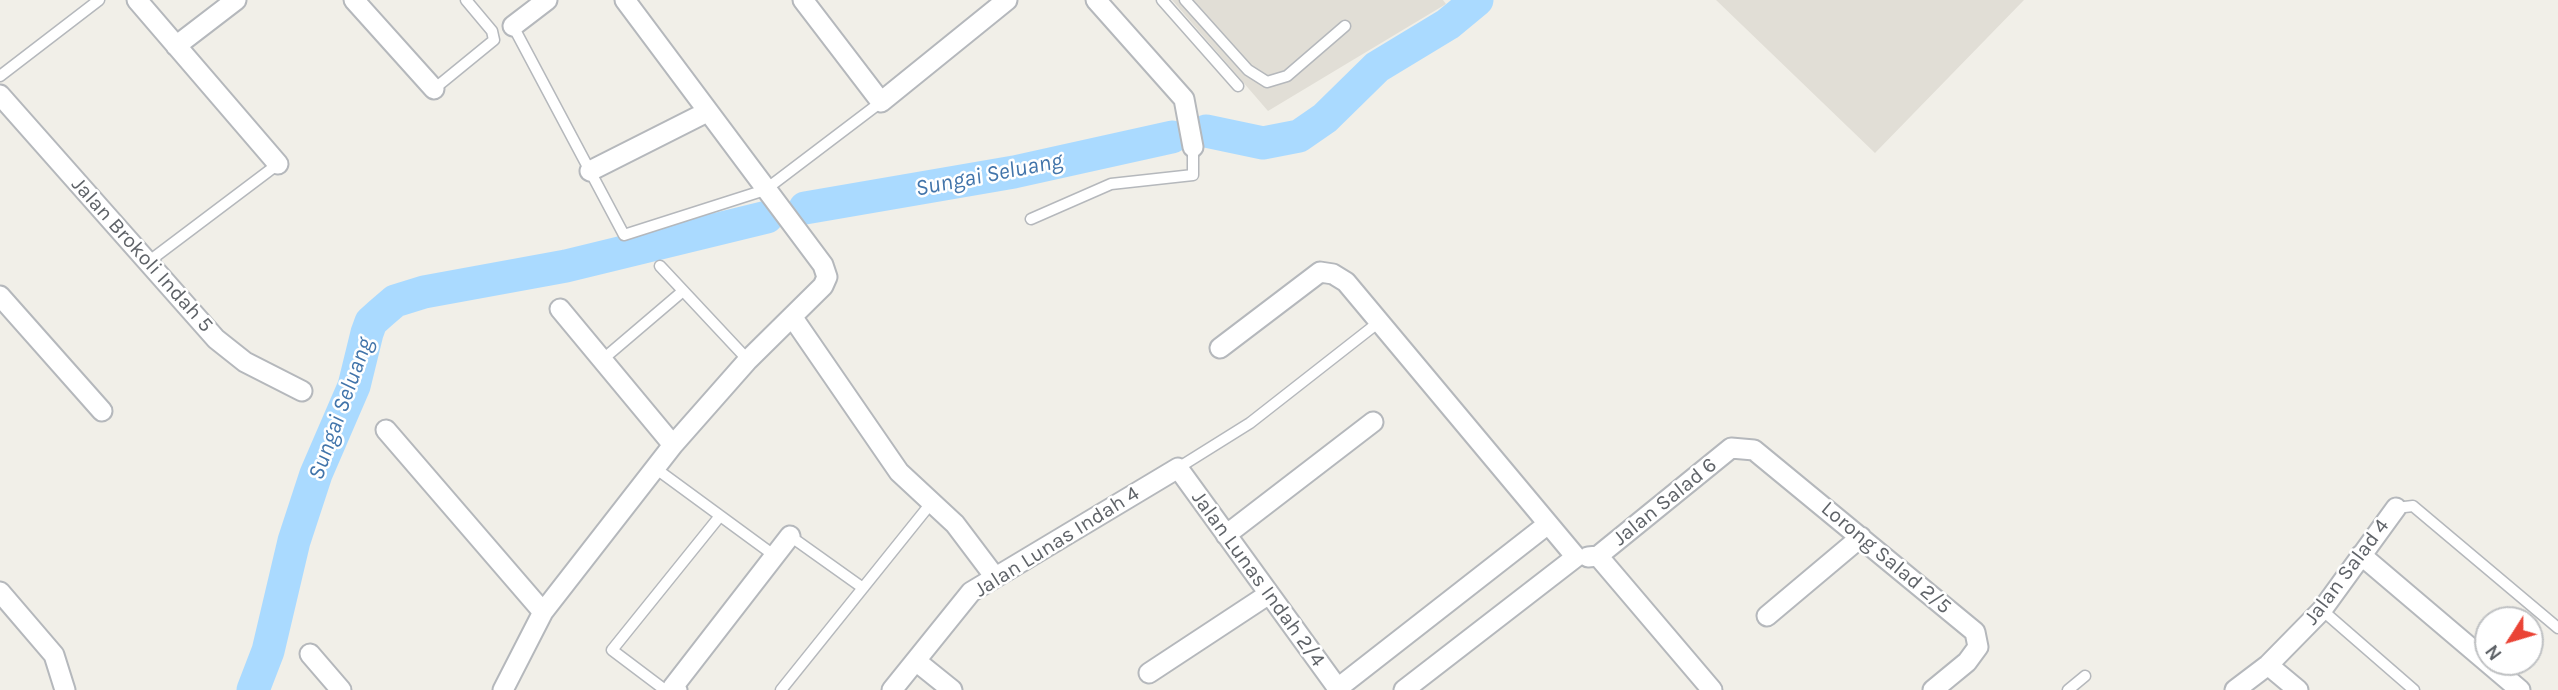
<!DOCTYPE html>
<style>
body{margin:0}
#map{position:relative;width:2558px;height:690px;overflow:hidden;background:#f1efe8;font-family:Karla,sans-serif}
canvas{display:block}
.north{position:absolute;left:2474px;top:606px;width:70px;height:70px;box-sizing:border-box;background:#fff;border:2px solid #bfc1c3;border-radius:50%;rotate:233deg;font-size:19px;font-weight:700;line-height:28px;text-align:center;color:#5f6368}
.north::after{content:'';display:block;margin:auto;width:24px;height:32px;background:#ea4335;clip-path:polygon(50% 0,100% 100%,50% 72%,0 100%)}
</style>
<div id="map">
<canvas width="2558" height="690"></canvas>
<div class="north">N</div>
</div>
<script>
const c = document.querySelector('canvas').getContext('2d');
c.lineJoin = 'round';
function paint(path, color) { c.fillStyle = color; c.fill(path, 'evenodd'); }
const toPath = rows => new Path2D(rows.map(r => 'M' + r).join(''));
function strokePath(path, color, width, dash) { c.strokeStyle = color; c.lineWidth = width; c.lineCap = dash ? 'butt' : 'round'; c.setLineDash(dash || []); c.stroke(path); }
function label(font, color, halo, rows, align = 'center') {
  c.font = font + ' Karla,sans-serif'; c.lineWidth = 5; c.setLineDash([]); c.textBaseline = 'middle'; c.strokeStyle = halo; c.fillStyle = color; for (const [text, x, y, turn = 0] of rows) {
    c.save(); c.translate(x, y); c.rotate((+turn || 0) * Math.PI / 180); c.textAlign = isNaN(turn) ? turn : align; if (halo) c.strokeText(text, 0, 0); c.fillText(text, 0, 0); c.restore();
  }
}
paint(toPath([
 [1172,0,1443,0,1446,4,1268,111],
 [1716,0,2024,0,1875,153]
]), '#e1ded6');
strokePath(toPath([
 [1206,131,1263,143,1299,136,1325,118,1377,67,1448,24,1477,0],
 [805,208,1014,172,1172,137],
 [253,690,268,651,294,541,316,474,354,386,367,333,371,322,381,313,395,301,424,292,566,266,767,217]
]), '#aadaff', 33);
const service = toPath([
 [1162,0,1238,86],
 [1185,0,1248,70,1267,82,1287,76,1345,26],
 [513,26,624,235,765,190,881,102],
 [0,76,99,0],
 [434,89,494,40,492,31,466,0],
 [1031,219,1111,184,1193,175,1193,147],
 [148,262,278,164],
 [660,266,748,360],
 [602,360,683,291],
 [655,468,775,556],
 [1178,468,1250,423,1379,322],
 [2396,508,2413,506,2558,628],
 [790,536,863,588],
 [2322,610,2414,690],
 [665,690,612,650,720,516],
 [781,690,932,502],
 [2068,690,2085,676]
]);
const minor = toPath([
 [137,0,278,164],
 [354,0,434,89],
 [803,0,881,102,1007,0],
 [1096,0,1184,99,1193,147],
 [513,26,547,0],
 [176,46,236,0],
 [0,95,216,339,245,362,302,391],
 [590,171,707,112],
 [0,296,102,411],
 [560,309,673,445],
 [793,318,899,472,955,524,995,577],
 [1220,348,1320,272,1333,274,1346,282,1576,557],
 [386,430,543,612],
 [1226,535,1373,422],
 [2361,555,2520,690],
 [1598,556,1731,448,1754,450,1975,632,1978,647,1967,662,1933,690],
 [1588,557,1598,556,1712,690],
 [0,592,54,655,65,690],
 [1767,616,1861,537],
 [310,654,341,690],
 [916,661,952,690],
 [2268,665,2298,690],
 [1149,673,1269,594],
 [1338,688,1548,524],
 [503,690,543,612,673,445,748,360,823,286,827,277,823,265,625,0],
 [677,690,673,687,790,536],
 [892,690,971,592,1178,468,1339,690],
 [1404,690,1576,557],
 [2235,690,2268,665,2322,610,2396,508]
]);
strokePath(service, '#b5b8bc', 13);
strokePath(minor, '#b5b8bc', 23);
strokePath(service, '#fff', 10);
strokePath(minor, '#fff', 19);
label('21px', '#5f6368', '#fff', [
 ["Jalan Brokoli Indah 5",142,255,48],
 ["Jalan Salad 6",1665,502,-39],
 ["Jalan Lunas Indah 4",1057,542,-32],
 ["Lorong Salad 2/5",1886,558,40],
 ["Jalan Salad 4",2347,572,-53],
 ["Jalan Lunas Indah 2/4",1258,579,54]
]);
label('italic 23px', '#4174aa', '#fff', [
 ["Sungai Seluang",989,175,-11],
 ["Sungai Seluang",341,409,-70]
]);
</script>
